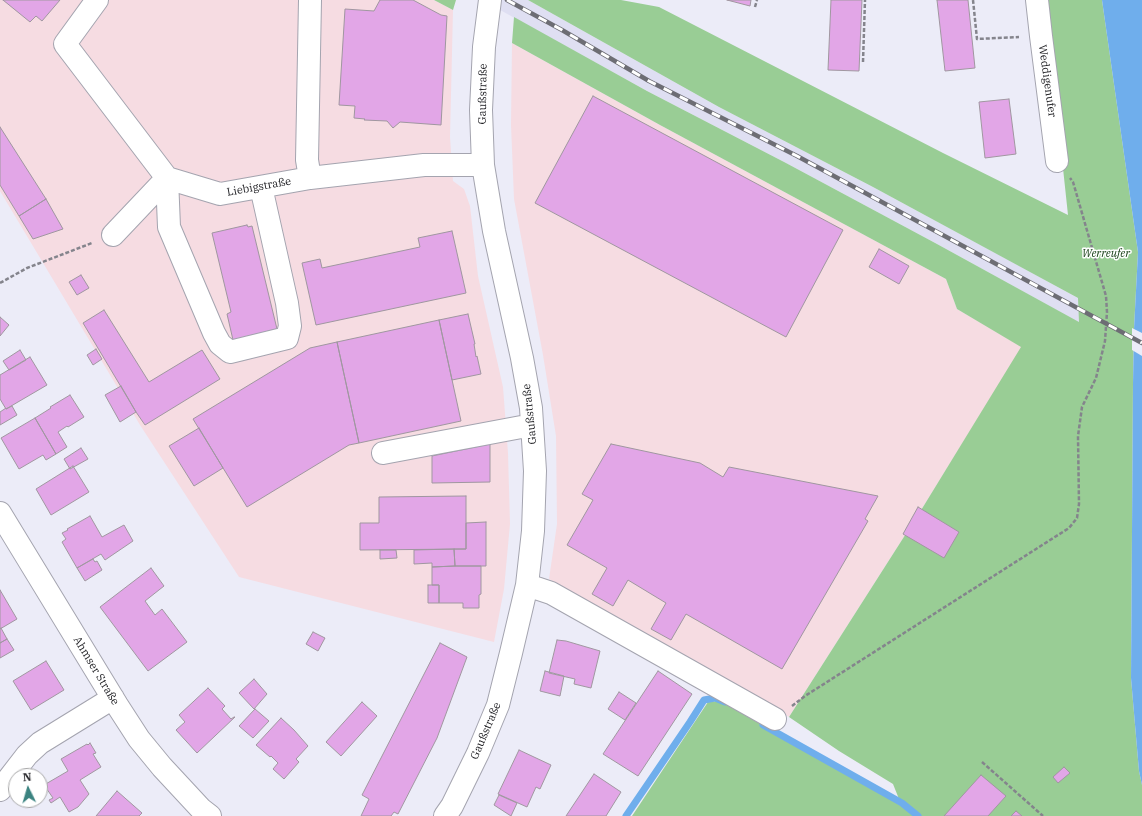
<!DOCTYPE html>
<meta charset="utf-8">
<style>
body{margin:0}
#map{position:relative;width:1142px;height:816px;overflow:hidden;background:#ececf8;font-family:"IBM Plex Serif",serif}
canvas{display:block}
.north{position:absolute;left:8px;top:768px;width:40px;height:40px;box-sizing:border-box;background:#fff;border:1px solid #a7a7a8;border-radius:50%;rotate:355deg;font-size:11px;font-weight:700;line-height:16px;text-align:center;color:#222226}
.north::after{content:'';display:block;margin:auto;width:14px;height:18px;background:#3b8380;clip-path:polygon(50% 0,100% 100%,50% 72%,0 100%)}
</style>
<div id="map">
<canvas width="1142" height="816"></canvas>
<div class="north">N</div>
</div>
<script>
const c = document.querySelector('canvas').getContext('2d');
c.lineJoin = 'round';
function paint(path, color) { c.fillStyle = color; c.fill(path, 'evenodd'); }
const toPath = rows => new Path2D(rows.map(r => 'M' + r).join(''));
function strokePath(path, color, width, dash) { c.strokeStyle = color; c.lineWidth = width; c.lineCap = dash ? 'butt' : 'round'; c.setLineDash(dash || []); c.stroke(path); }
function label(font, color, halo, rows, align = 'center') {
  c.font = font + ' "IBM Plex Serif",serif'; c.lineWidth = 3; c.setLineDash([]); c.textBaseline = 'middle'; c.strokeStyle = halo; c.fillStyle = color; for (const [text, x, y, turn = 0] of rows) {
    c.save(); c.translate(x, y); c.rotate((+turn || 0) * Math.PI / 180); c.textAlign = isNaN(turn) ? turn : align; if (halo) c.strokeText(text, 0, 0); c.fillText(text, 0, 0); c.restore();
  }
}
paint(toPath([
 [0,0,434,0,453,10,450,137,453,181,464,189,470,206,478,276,503,387,508,453,510,524,504,589,494,642,239,577,140,425,0,191],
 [512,43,660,125,946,279,957,309,1022,347,923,507,789,717,549,579,557,524,556,436,543,355,514,199,511,125]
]), '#f6dce2');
paint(toPath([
 [482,0,528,0,719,107,873,187,1025,269,1134,329,1100,334,937,244,786,163,647,91]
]), '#dfdff2');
paint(toPath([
 [434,0,456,0,453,10],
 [528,0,621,0,659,7,943,153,1068,215,1045,0,1102,0,1138,252,1134,329,1133,383,1131,678,1139,771,1142,785,1142,816,632,816,708,702,720,701,901,804,893,784,839,751,789,717,923,507,1021,347,957,309,946,279,660,125,512,43,514,17,647,91,786,163,937,244,1079,322,1078,298,873,187,719,107]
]), '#99cd95');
paint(toPath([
 [1102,0,1142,0,1142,785,1139,771,1131,678,1133,383,1134,329,1138,252]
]), '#6faeec');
paint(toPath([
 [1132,328,1142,333,1142,356,1132,350]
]), '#ececf8');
strokePath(toPath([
 [763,725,902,803,918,816],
 [626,816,690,722,704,700,715,698,725,702]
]), '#6faeec', 7);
const building = toPath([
 [3,0,60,0,42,21,36,16,30,22,3,0],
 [380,0,413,0,441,15,447,16,441,125,400,122,393,128,387,121,364,120,365,119,354,118,355,106,339,105,345,9,374,11,380,0],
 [727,0,751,0,750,6,727,0],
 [831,0,862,0,859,71,828,70,831,0],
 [937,0,968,0,975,68,945,71,937,0],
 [593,96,843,230,786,337,535,203,593,96],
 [1009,99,1016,154,985,158,979,102,1009,99],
 [0,127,46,199,19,216,0,185,0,127],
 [46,199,63,229,33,239,19,216,46,199],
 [247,225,248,227,252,226,277,329,233,340,227,314,231,312,212,233,247,225],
 [452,231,466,293,316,325,302,263,320,259,322,268,420,247,418,238,452,231],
 [879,249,909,266,899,284,869,267,879,249],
 [81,275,89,288,77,295,69,282,81,275],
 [104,310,149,382,202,350,220,379,145,425,136,412,83,323,104,310],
 [468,314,475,344,474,344,476,357,477,356,481,374,452,380,439,320,468,314],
 [0,317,9,325,0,336,0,317],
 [439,320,461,421,359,443,337,342,439,320],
 [337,342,359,443,349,445,247,507,193,419,310,348,337,342],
 [96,349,102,359,93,365,87,355,96,349],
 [20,350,26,360,9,370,3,361,20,350],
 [30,357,47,385,6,409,0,399,0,375,30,357],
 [121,386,136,412,120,422,105,395,121,386],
 [70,395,84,417,68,427,67,426,58,432,67,447,56,454,35,418,51,408,50,407,70,395],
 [12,406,17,415,0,425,0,412,6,408,6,409,12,406],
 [35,418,56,454,46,460,43,455,19,469,1,438,35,418],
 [199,428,223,468,194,486,169,446,199,428],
 [490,444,490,482,432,483,432,456,490,444],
 [611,444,700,463,723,477,729,467,878,496,865,519,868,521,782,669,686,614,671,640,651,629,666,603,628,580,613,606,592,594,607,568,567,545,593,500,582,494,611,444],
 [81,448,88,459,70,469,64,459,81,448],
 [73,466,89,492,51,515,36,489,73,466],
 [466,496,466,549,360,550,360,523,379,523,379,497,466,496],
 [918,507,959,532,944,558,903,534,918,507],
 [90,516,102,537,124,525,133,541,105,560,101,554,77,568,62,542,66,539,62,533,68,530,67,529,90,516],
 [486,522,486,566,455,566,454,549,466,549,466,523,486,522],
 [454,549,455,566,432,567,432,563,414,564,414,550,454,549],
 [380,550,396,550,397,558,380,559,380,550],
 [93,559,95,562,97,561,102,570,85,581,77,568,93,559],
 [455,566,481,566,481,594,479,595,479,608,463,608,463,603,439,603,439,585,432,585,432,567,455,566],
 [151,568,164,586,145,601,155,615,162,609,187,642,148,671,100,607,151,568],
 [428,585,439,585,439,603,428,603,428,585],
 [0,590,17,619,0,629,0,590],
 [1,628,7,639,0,643,0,629,1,628],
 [313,632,325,638,318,651,306,644,313,632],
 [7,639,14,650,0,658,0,643,7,639],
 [557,640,566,641,600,651,591,688,574,684,575,679,549,673,557,640],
 [440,643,467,657,437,738,398,814,394,812,391,816,361,816,369,799,362,795,440,643],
 [46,661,64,690,31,710,13,681,46,661],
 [545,671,564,676,560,696,540,691,545,671],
 [658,671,692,694,638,776,603,754,658,671],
 [254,679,267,694,254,709,239,693,254,679],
 [208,688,225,706,222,709,231,719,234,717,235,717,197,753,176,730,185,722,179,715,208,688],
 [619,692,636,703,625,720,608,709,619,692],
 [362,702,377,716,341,756,326,742,362,702],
 [255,709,269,721,253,738,239,726,255,709],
 [281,718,294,730,308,746,296,759,299,762,284,779,273,769,278,763,271,756,270,757,256,745,281,718],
 [90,743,96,753,93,754,101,767,80,780,89,794,78,807,69,812,60,797,51,803,49,800,53,798,44,785,68,771,61,759,87,744,88,745,90,743],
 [519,750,551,765,540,789,536,787,527,807,498,794,519,750],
 [1064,767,1070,773,1058,783,1053,777,1064,767],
 [594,774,621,792,606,816,566,816,594,774],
 [981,775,1006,796,988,816,944,816,981,775],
 [117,791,142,813,139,816,96,816,117,791],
 [499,795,517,803,511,816,494,805,499,795],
 [1016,811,1022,816,1011,816,1016,811]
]);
paint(building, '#e2a6e7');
strokePath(building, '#a097a0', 1);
const minor = toPath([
 [97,0,65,44,167,178,169,227,214,333,220,344,230,352,287,338,290,326,287,303,261,187],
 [310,0,307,160,310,178],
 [1037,0,1041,36,1057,161],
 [167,178,220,194,310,178,424,165,483,165],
 [113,235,167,178],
 [383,453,532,425],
 [0,513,117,705,139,739,162,767,201,809,210,816],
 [527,585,551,593,775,719],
 [0,790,27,755,40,743,113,698],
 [445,816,452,806,478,753,498,705,511,653,527,585,533,531,535,471,531,408,522,358,494,231,483,165,481,110,484,47,490,0]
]);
strokePath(minor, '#a4a4af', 24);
strokePath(toPath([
 [973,0,977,39,1019,37],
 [755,7,757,0],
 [863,62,865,0],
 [0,283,27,268,92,243],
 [792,706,805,696,1069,528,1077,518,1079,504,1078,436,1082,407,1096,378,1105,341,1107,312,1106,296,1073,182,1070,178],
 [982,762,1043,816]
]), '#84848c', 2.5, [4, 2]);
strokePath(minor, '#fff', 22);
const rail = toPath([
 [507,0,562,30,649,81,797,156,1142,343]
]);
strokePath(rail, '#6d6d74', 4.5);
strokePath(rail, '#fff', 3, [9]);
label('11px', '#222226', '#fff', [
 ["Weddigenufer",1047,81,82],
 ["Gaußstraße",483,94,-89],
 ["Liebigstraße",259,187,-10],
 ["Gaußstraße",530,414,-96],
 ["Ahmser Straße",96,671,59],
 ["Gaußstraße",486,731,-67]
]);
label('italic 11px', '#103a0f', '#fff', [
 ["Werreufer",1106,254]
]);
</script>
